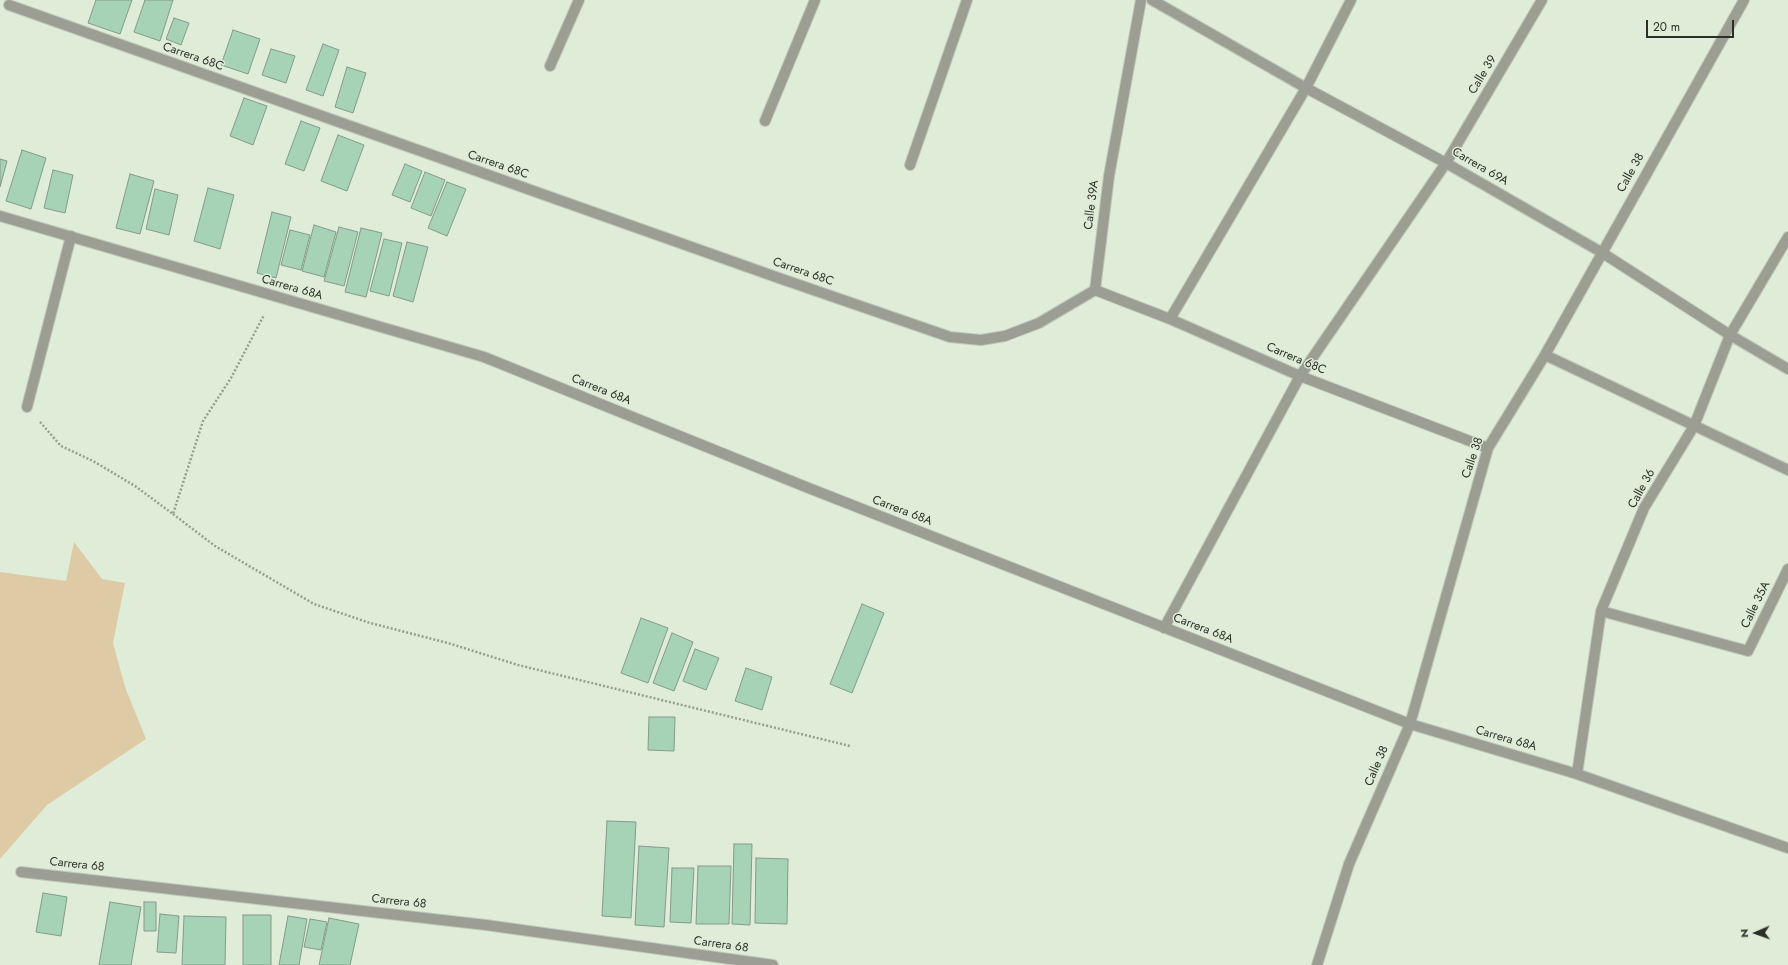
<!DOCTYPE html>
<style>
body{margin:0}
#map{position:relative;width:1788px;height:965px;overflow:hidden;background:#dfecd7;font-family:Jost,sans-serif}
canvas{display:block}
.north{position:absolute;left:1736px;top:913px;width:40px;height:40px;-webkit-text-stroke:3px #dfecd7;paint-order:stroke;rotate:268deg;font-size:11px;font-weight:700;line-height:16px;text-align:center;color:#2a2f27}
.north::after{content:'';display:block;margin:auto;width:14px;height:18px;background:#2a2f27;clip-path:polygon(50% 0,100% 100%,50% 72%,0 100%)}
.scale{position:absolute;left:1646px;top:20px;width:88px;height:18px;box-sizing:border-box;border:2px solid #2a2f27;border-top:0;padding-left:5px;font-size:12px;line-height:14px;white-space:nowrap;color:#2a2f27;-webkit-text-stroke:3px #dfecd7;paint-order:stroke}
</style>
<div id="map">
<canvas width="1788" height="965"></canvas>
<div class="north">N</div>
<div class="scale">20 m</div>
</div>
<script>
const c = document.querySelector('canvas').getContext('2d');
c.lineJoin = 'round';
function paint(path, color) { c.fillStyle = color; c.fill(path, 'evenodd'); }
const toPath = rows => new Path2D(rows.map(r => 'M' + r).join(''));
function strokePath(path, color, width, dash) { c.strokeStyle = color; c.lineWidth = width; c.lineCap = dash ? 'butt' : 'round'; c.setLineDash(dash || []); c.stroke(path); }
function label(font, color, halo, rows, align = 'center') {
  c.font = font + ' Jost,sans-serif'; c.lineWidth = 3; c.setLineDash([]); c.textBaseline = 'middle'; c.strokeStyle = halo; c.fillStyle = color; for (const [text, x, y, turn = 0] of rows) {
    c.save(); c.translate(x, y); c.rotate((+turn || 0) * Math.PI / 180); c.textAlign = isNaN(turn) ? turn : align; if (halo) c.strokeText(text, 0, 0); c.fillText(text, 0, 0); c.restore();
  }
}
paint(toPath([
 [74,542,102,579,125,583,113,643,125,687,146,739,47,805,0,859,0,572,66,581]
]), '#decba6');
const building = toPath([
 [96,0,132,0,120,34,88,23,96,0],
 [145,0,173,0,160,41,134,32,145,0],
 [174,18,189,23,181,45,166,39,174,18],
 [233,30,260,39,248,74,221,65,233,30],
 [323,44,339,50,323,96,306,90,323,44],
 [271,49,295,56,286,83,262,75,271,49],
 [347,67,366,73,353,113,335,107,347,67],
 [244,98,267,106,253,145,230,136,244,98],
 [301,121,320,128,304,171,285,164,301,121],
 [338,135,364,145,347,191,321,181,338,135],
 [22,150,46,158,31,209,6,201,22,150],
 [0,159,7,161,0,187,0,159],
 [405,164,422,171,410,202,392,195,405,164],
 [53,170,73,175,65,213,44,208,53,170],
 [425,172,445,180,431,216,411,208,425,172],
 [130,174,154,181,140,234,116,228,130,174],
 [447,182,466,189,447,236,428,228,447,182],
 [208,188,234,195,220,249,194,241,208,188],
 [155,189,178,195,169,235,146,229,155,189],
 [272,212,291,217,276,278,257,273,272,212],
 [314,225,336,232,324,277,302,271,314,225],
 [339,227,358,232,344,286,324,281,339,227],
 [361,228,382,233,366,297,345,292,361,228],
 [290,230,310,235,301,270,281,265,290,230],
 [384,239,402,243,389,296,370,291,384,239],
 [407,242,428,247,413,302,393,296,407,242],
 [862,604,884,613,852,693,830,684,862,604],
 [641,618,668,628,648,683,621,673,641,618],
 [672,633,693,642,674,691,653,683,672,633],
 [695,649,719,658,706,690,683,681,695,649],
 [746,668,772,677,762,710,735,701,746,668],
 [649,717,675,717,674,751,648,750,649,717],
 [607,821,636,822,631,918,602,916,607,821],
 [734,844,752,844,750,925,732,924,734,844],
 [639,846,669,848,664,927,635,925,639,846],
 [756,858,788,859,787,924,755,923,756,858],
 [698,866,731,866,729,924,696,924,698,866],
 [672,868,694,868,691,923,670,922,672,868],
 [43,893,67,897,61,936,36,932,43,893],
 [110,902,141,907,131,965,99,965,110,902],
 [144,902,156,902,156,931,144,931,144,902],
 [160,914,179,916,176,953,157,952,160,914],
 [243,915,271,915,271,965,243,965,243,915],
 [184,916,226,917,225,965,182,965,184,916],
 [288,916,307,919,299,965,279,965,288,916],
 [329,918,359,924,350,965,319,965,329,918],
 [310,919,327,922,321,950,304,947,310,919]
]);
paint(building, '#a6d2b6');
strokePath(building, '#859a8c', 1);
const lane = toPath([
 [27,407,71,236]
]);
const street = toPath([
 [1152,0,1306,88,1446,163,1601,252,1730,335,1788,369],
 [9,5,776,277,950,337,981,340,1005,336,1039,323,1095,290,1109,176,1141,0],
 [550,66,579,0],
 [765,121,815,0],
 [910,165,967,0],
 [0,216,484,357,806,487,1410,724,1577,774,1788,848],
 [1095,290,1170,319,1300,376,1488,448],
 [1170,319,1306,88,1351,0],
 [1545,355,1788,470],
 [1601,611,1748,651,1788,569],
 [1164,628,1300,376,1446,163,1542,0],
 [1577,774,1601,611,1644,508,1694,426,1730,335,1788,237],
 [21,872,486,925,773,965],
 [1317,965,1349,864,1410,724,1488,448,1545,355,1744,0]
]);
strokePath(lane, '#becab7', 12);
strokePath(street, '#becab7', 12);
strokePath(toPath([
 [40,422,61,446,93,461,135,486,173,514,203,421,231,378,264,315],
 [173,514,215,546,314,604,370,623,448,643,518,665,850,746]
]), '#959f8f', 2.5, [2, 2]);
strokePath(lane, '#9c9d93', 10);
strokePath(street, '#9c9d93', 10);
label('12px', '#2a2f27', '#dfecd7', [
 ["Carrera 68C",193,57,19],
 ["Calle 39",1483,75,-59],
 ["Carrera 68C",498,165,19],
 ["Carrera 69A",1480,167,30],
 ["Calle 38",1631,173,-61],
 ["Calle 39A",1092,205,-83],
 ["Carrera 68C",803,272,19],
 ["Carrera 68A",292,288,16],
 ["Carrera 68C",1296,359,23],
 ["Carrera 68A",601,390,22],
 ["Calle 38",1473,458,-71],
 ["Calle 36",1642,489,-61],
 ["Carrera 68A",902,511,21],
 ["Calle 35A",1756,605,-64],
 ["Carrera 68A",1203,629,21],
 ["Carrera 68A",1506,739,16],
 ["Calle 38",1377,766,-67],
 ["Carrera 68",77,865,6],
 ["Carrera 68",399,902,6],
 ["Carrera 68",721,945,8]
]);
</script>
